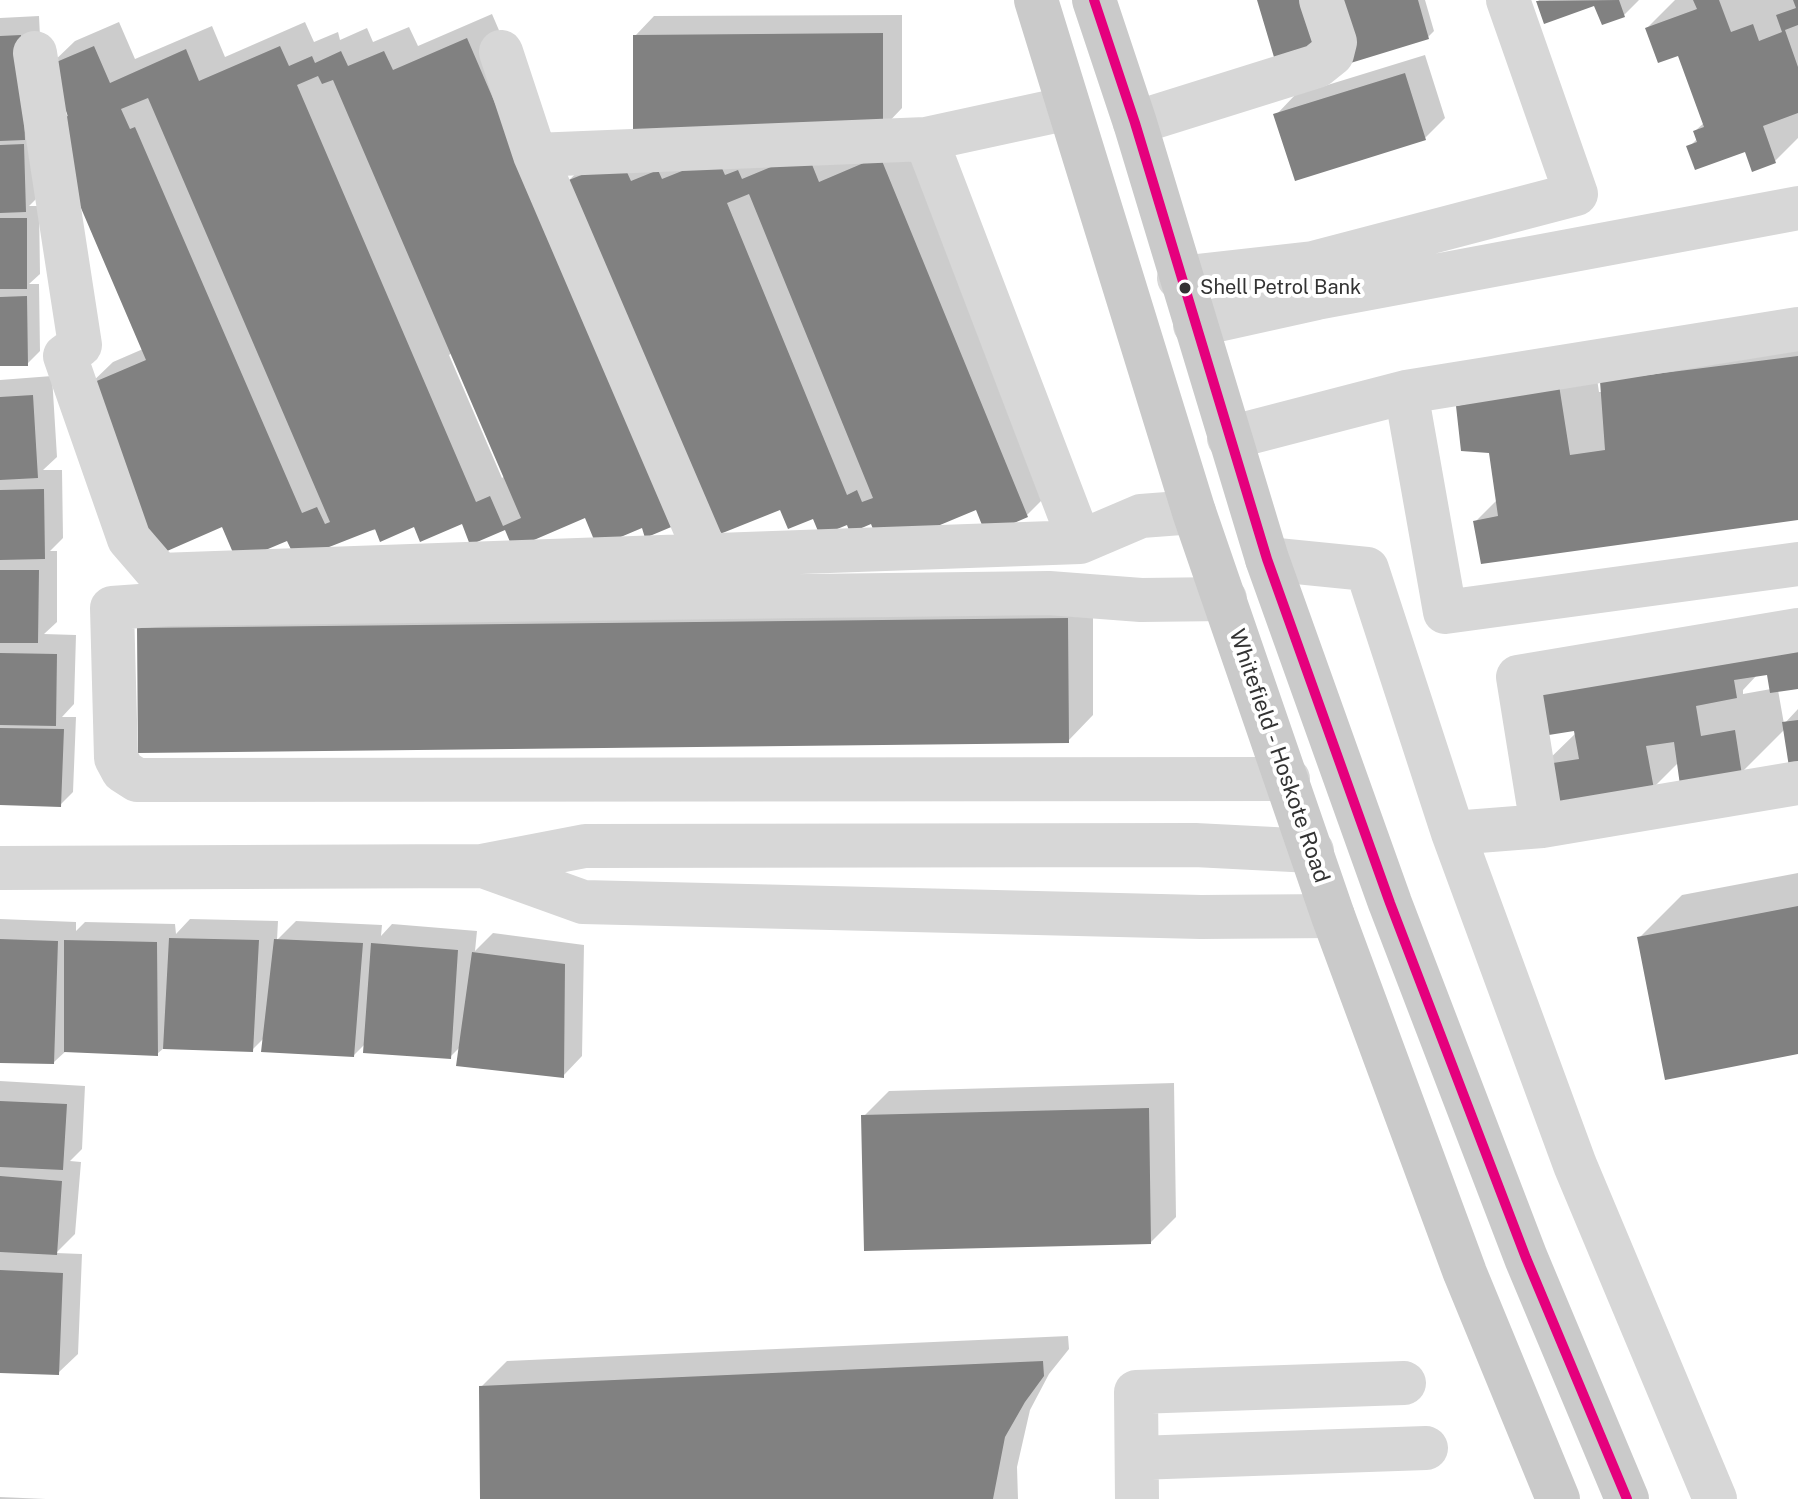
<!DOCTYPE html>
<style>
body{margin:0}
canvas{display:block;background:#fff}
</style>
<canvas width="1798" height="1499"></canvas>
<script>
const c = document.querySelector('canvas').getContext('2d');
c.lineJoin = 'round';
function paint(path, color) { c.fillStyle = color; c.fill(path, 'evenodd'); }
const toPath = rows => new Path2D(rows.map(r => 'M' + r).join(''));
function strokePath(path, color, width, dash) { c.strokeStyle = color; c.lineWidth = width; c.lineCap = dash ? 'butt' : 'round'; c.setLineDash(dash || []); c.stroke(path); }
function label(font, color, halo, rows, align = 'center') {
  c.font = font + ' "Public Sans",sans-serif'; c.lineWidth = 8; c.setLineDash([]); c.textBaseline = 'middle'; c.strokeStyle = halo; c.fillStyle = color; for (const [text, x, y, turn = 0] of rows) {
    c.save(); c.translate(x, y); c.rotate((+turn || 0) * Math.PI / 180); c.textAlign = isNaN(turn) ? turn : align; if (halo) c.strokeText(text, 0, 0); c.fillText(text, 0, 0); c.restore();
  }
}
paint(toPath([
 [1259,0,1425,0,1434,31,1428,37],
 [1539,0,1639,0,1624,15,1595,4,1538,1],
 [1675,0,1798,0,1798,138,1775,161,1746,149,1689,147,1698,138,1695,131,1705,122,1679,53,1647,28],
 [492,14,565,184,592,158,905,132,1052,490,1027,515,977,508,848,522,781,507,697,501,643,525,586,516,506,528,463,522,288,538,223,524,87,387,113,362,143,349,61,121,69,112,49,66,75,41,119,22,135,59,212,26,225,57,305,22,314,42,338,32,340,40,367,28,373,42,409,27,418,46],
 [452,353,505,476,502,478,449,355],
 [902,15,902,108,883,128,635,36,654,16],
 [39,16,44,119,38,197,29,206,39,206,40,274,29,284,39,284,40,351,27,364,0,364,0,18],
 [1425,55,1445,118,1425,138,1276,115,1295,95],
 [1798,327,1798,519,1476,521,1498,499,1491,451,1593,352,1599,392,1602,392],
 [52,376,57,457,43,470,62,470,63,538,50,551,57,551,57,622,44,634,76,635,74,704,62,717,76,717,73,792,60,805,0,803,0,380],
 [1093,594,1093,715,1068,741,139,628,164,603],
 [1798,611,1798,687,1778,690,1784,724,1798,709,1798,764,1785,729,1741,773,1679,762,1653,788,1542,766,1577,732],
 [1769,673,1771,689,1743,694,1743,690,1758,674],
 [1798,873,1798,1052,1639,938,1682,895],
 [0,919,76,922,76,931,85,922,175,924,176,934,190,919,278,921,277,940,296,921,382,925,381,936,392,924,477,931,475,951,493,933,584,945,582,1056,563,1076,461,1046,450,1057,366,1043,354,1055,264,1038,252,1050,165,1047,157,1054,66,1051,54,1062,0,1061],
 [0,1081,85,1086,82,1149,70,1161,81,1162,75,1234,56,1253,82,1254,78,1354,58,1373,0,1371],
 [1174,1083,1176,1217,1151,1242,864,1116,889,1091],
 [1068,1336,1069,1349,1049,1374,1030,1410,1017,1467,1018,1499,482,1499,481,1387,507,1361],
 [0,1497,46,1499,0,1499]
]), '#0003');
paint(toPath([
 [1257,0,1418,0,1429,39,1282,84],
 [1619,0,1625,17,1602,25,1594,6,1544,24,1536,1],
 [1693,0,1719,0,1731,32,1753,24,1759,41,1782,32,1776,15,1796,8,1793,0,1798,0,1798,25,1785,30,1798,67,1798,113,1763,126,1776,163,1752,172,1745,152,1695,170,1686,146,1697,142,1693,131,1704,127,1678,56,1658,63,1645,28,1697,9],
 [883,33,883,130,633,132,633,35],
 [21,35,25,140,0,141,0,36],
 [467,38,676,525,645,538,642,528,597,547,585,518,513,549,505,530,470,545,462,524,420,542,414,527,380,542,375,529,296,560,287,541,237,562,222,527,158,555,85,386,146,360,57,152,58,120,68,116,47,66,94,46,110,83,186,49,199,81,280,46,289,66,312,56,315,63,341,51,348,66,384,51,393,70],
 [318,76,322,84,333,80,521,518,503,526,490,496,476,502,297,85],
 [148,98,330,522,325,524,317,507,302,513,135,127,130,129,121,109],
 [1405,73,1426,140,1295,181,1273,114],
 [24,144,26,212,0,213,0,145],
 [807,152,819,182,880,156,1028,517,986,535,976,510,892,545,879,544,871,524,850,533,847,525,820,536,813,519,788,529,780,510,710,538,564,182,621,159,631,181,658,170,662,179,717,157,725,175,738,170,742,179],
 [749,194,873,498,862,502,857,490,847,495,727,203],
 [0,218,27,218,27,289,0,289],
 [27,296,28,366,0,366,0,297],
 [1798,356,1798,520,1481,564,1473,521,1498,516,1489,453,1461,451,1456,406,1559,385,1570,455,1605,450,1600,381],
 [33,395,38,478,0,480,0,397],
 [44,489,45,559,0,560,0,490],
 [0,570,39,570,38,643,0,643],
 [1068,618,1069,743,138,753,137,628],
 [1798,646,1798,689,1770,693,1767,675,1734,680,1737,698,1696,706,1701,736,1735,730,1742,775,1680,785,1674,742,1646,746,1654,789,1547,807,1540,765,1579,759,1574,731,1536,737,1528,690],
 [0,653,57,654,56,726,0,725],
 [1798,720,1798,766,1789,767,1782,722],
 [0,728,64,729,61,807,0,805],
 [1798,906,1798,1054,1665,1080,1637,937],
 [169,938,259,940,253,1052,163,1049],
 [0,939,58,941,54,1064,0,1063],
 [274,939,363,943,354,1057,261,1052],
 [64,940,157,942,158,1056,64,1052],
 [371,943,458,950,451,1059,363,1053],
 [472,952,565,964,564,1078,456,1066],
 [0,1101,67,1104,63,1170,0,1167],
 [1149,1108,1151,1244,864,1251,861,1115],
 [0,1176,62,1181,57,1255,0,1252],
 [0,1270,63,1273,59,1375,0,1373],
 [1043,1361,1044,1376,1025,1402,1005,1437,993,1499,480,1499,479,1386]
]), '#818181');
strokePath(toPath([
 [501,52,535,155,707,556],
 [35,53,80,345,65,356,129,539,160,575,1080,542,1141,516,1194,512],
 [1135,123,1317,66,1332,54,1335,42,1321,0],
 [926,139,1080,542],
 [535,155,926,139,1069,108],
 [1179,278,1313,263,1576,194,1508,0],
 [1195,325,1317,298,1798,208],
 [1406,392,1445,612,1798,564],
 [1229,438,1406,392,1798,329],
 [1267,559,1367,569,1453,833,1575,1165,1715,1499],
 [1225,599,1141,600,1049,593,168,604,112,608,116,758,123,771,137,780,1288,779],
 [1542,826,1518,677,1798,630],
 [1453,833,1542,826,1798,783],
 [483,866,583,902,1201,917,1333,916],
 [0,868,481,866,585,846,1195,845,1312,851],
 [1137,1458,1426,1448],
 [1137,1499,1136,1392,1404,1383]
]), '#d7d7d7', 44);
strokePath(toPath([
 [1036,0,1194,512,1333,916,1465,1273,1558,1499],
 [1094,0,1135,123,1267,559,1390,903,1526,1258,1627,1499]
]), '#cacaca', 44);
strokePath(toPath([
 [1094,0,1135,123,1267,559,1390,903,1526,1258,1627,1499]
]), '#e5007d', 10);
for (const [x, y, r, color] of [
 [1185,288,7,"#333"]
]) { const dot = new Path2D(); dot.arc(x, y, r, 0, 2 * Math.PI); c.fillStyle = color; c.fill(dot); strokePath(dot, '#fff', 3); }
label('20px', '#333', '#fff', [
 ["Shell Petrol Bank",1200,288]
], 'left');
label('22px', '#333', '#fff', [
 ["Whitefield - Hoskote Road",1279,756,71]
]);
</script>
